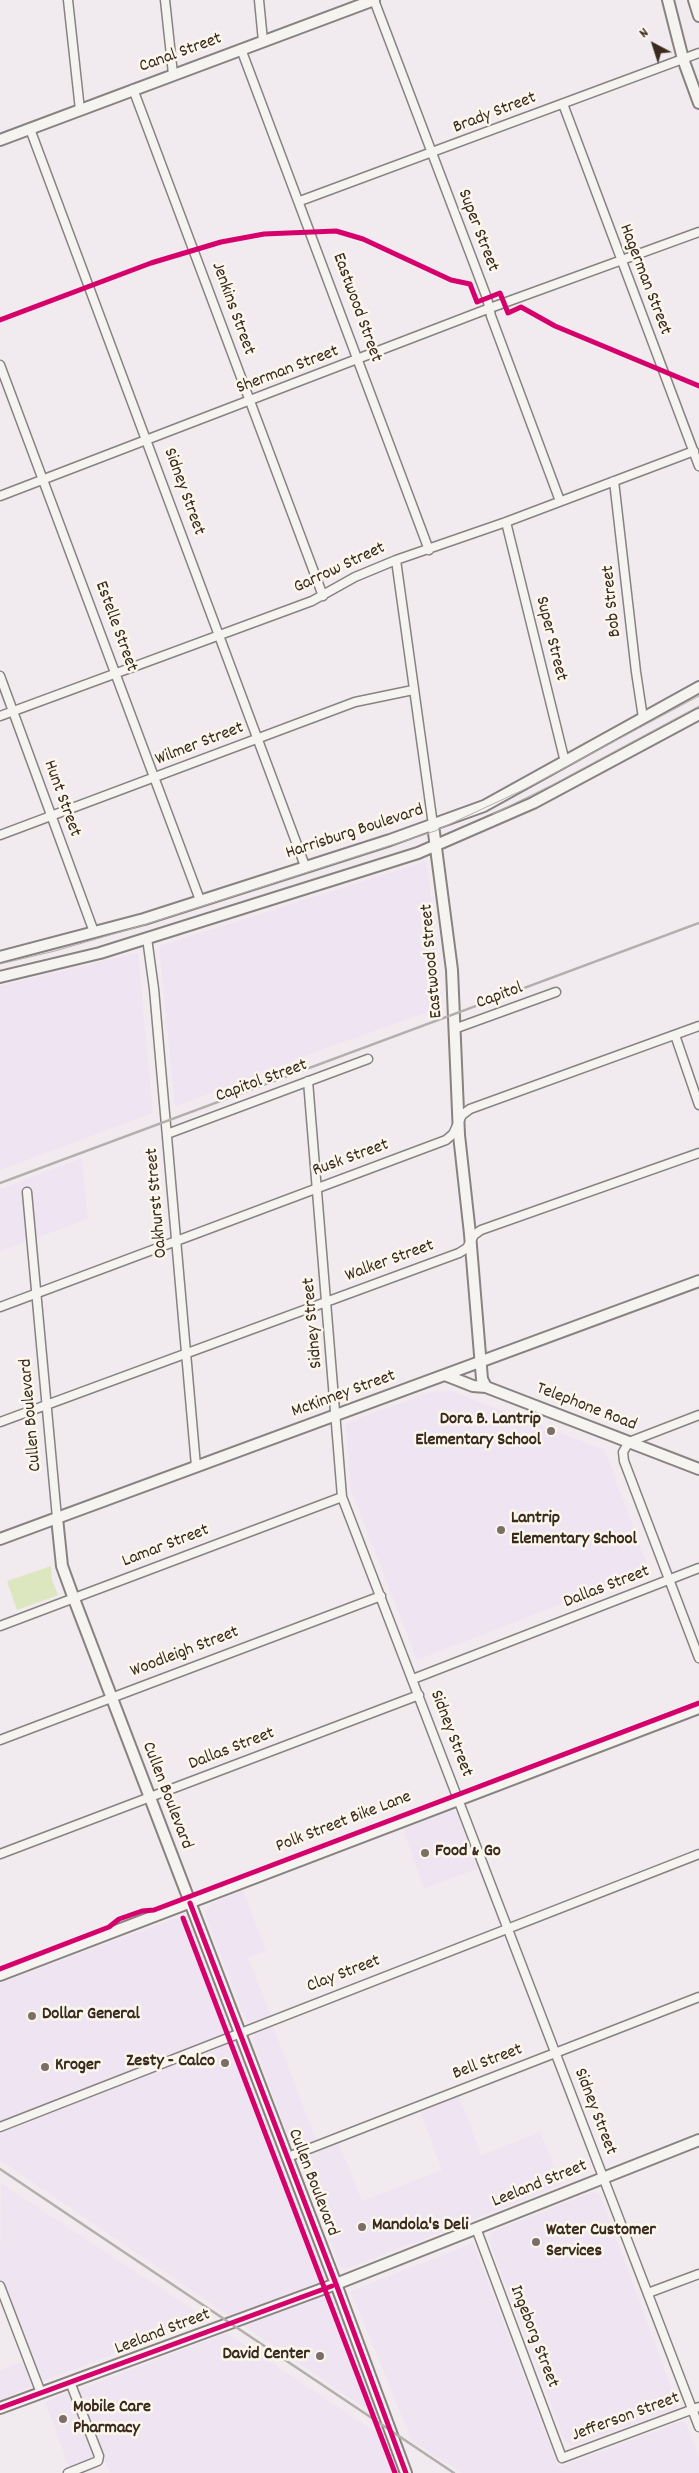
<!DOCTYPE html>
<style>
body{margin:0}
#map{position:relative;width:699px;height:2473px;overflow:hidden;background:#f1ebef;font-family:Dekko,sans-serif}
canvas{display:block}
.north{position:absolute;left:629px;top:20px;width:50px;height:50px;-webkit-text-stroke:4px #fbf7ec;paint-order:stroke;rotate:320deg;font-size:14px;font-weight:700;line-height:20px;text-align:center;color:#3b2a1e}
.north::after{content:'';display:block;margin:auto;width:18px;height:22px;background:#3b2a1e;clip-path:polygon(50% 0,100% 100%,50% 72%,0 100%)}
</style>
<div id="map">
<canvas width="699" height="2473"></canvas>
<div class="north">N</div>
</div>
<script>
const c = document.querySelector('canvas').getContext('2d');
c.lineJoin = 'round';
function paint(path, color) { c.fillStyle = color; c.fill(path, 'evenodd'); }
const toPath = rows => new Path2D(rows.map(r => 'M' + r).join(''));
function strokePath(path, color, width, dash) { c.strokeStyle = color; c.lineWidth = width; c.lineCap = dash ? 'butt' : 'round'; c.setLineDash(dash || []); c.stroke(path); }
function label(font, color, halo, rows, align = 'center') {
  c.font = font + ' Dekko,sans-serif'; c.lineWidth = 5; c.setLineDash([]); c.textBaseline = 'middle'; c.strokeStyle = halo; c.fillStyle = color; for (const [text, x, y, turn = 0] of rows) {
    c.save(); c.translate(x, y); c.rotate((+turn || 0) * Math.PI / 180); c.textAlign = isNaN(turn) ? turn : align; if (halo) c.strokeText(text, 0, 0); c.fillText(text, 0, 0); c.restore();
  }
}
paint(toPath([
 [427,861,443,1007,323,1049,175,1107,159,946],
 [138,953,153,1113,0,1170,0,986],
 [82,1158,88,1219,0,1251,0,1189],
 [451,1391,605,1450,649,1570,417,1660,351,1490,346,1423,431,1392],
 [451,1810,457,1813,479,1868,424,1889,403,1829],
 [243,1890,266,1951,248,1958,271,2016,254,2023,248,2022,242,2011,205,1914,205,1911,212,1903],
 [176,1918,185,1923,372,2413,0,2160,0,1983],
 [273,2026,316,2141,301,2147,295,2146,290,2141,253,2040,255,2032],
 [459,2096,481,2155,540,2132,561,2185,346,2269,340,2266,302,2167,305,2157,339,2144,362,2201,442,2170,421,2112],
 [1,2183,207,2319,43,2381,36,2370,0,2277],
 [593,2192,599,2195,601,2198,677,2403,676,2409,572,2446,565,2441,488,2238,495,2231],
 [473,2243,558,2466,562,2466,683,2421,686,2423,699,2457,699,2473,462,2473,412,2441,351,2291],
 [227,2333,383,2437,395,2473,110,2473,78,2394,78,2390],
 [24,2361,31,2380,29,2387,0,2400,0,2370],
 [66,2393,70,2394,94,2457,70,2469,45,2402]
]), '#efe4f1');
paint(toPath([
 [51,1566,52,1580,58,1595,17,1610,7,1581]
]), '#dce7c0');
const street = toPath([
 [68,0,80,110],
 [165,0,173,74],
 [259,0,263,41],
 [374,0,487,298,491,316,560,501],
 [241,49,429,550],
 [133,89,323,596],
 [563,104,699,466],
 [30,129,305,866],
 [300,201,699,53],
 [0,365,200,900],
 [614,481,636,672,643,718],
 [0,496,490,308,699,232],
 [506,522,565,762],
 [396,560,433,825],
 [0,676,94,932],
 [0,716,312,601,355,577,396,560,506,522,694,451],
 [0,835,355,702,413,690],
 [147,938,154,989,196,1466],
 [454,1029,556,992],
 [675,1035,699,1105],
 [308,1081,342,1497,699,2427],
 [167,1134,368,1059],
 [27,1192,57,1518],
 [0,1307,446,1140,453,1134,462,1115,470,1109,699,1026],
 [699,1415,629,1442,623,1452,624,1461,699,1658],
 [0,1422,459,1253,467,1248,474,1235,481,1230,699,1153],
 [0,1626,342,1497],
 [413,1679,699,1568],
 [0,1740,381,1596],
 [0,1854,419,1695],
 [0,2127,699,1854],
 [288,2157,699,1997],
 [476,2228,562,2458,699,2407],
 [0,2286,41,2393],
 [648,2293,699,2274],
 [68,2473,98,2461,99,2456,70,2382]
]);
const secondary = toPath([
 [668,0,683,59,699,103],
 [694,0,699,16],
 [0,140,374,0],
 [433,825,452,970,459,1135,470,1234,482,1379,486,1387],
 [0,957,144,919,390,840,484,806,699,687],
 [0,977,100,953,418,853,533,803,699,714],
 [445,1375,473,1386,486,1387,699,1469],
 [57,1518,62,1566,74,1599,336,2284,406,2473],
 [0,1539,699,1281],
 [0,1975,699,1708],
 [0,2408,336,2284,699,2140]
]);
strokePath(street, '#888281', 11);
strokePath(secondary, '#888281', 14);
strokePath(street, '#f5f4f1', 8);
strokePath(secondary, '#f5f4f1', 10);
strokePath(toPath([
 [493,814,552,785,699,706],
 [0,964,55,951,144,925,435,831,525,789,699,696]
]), '#b2afac', 1);
strokePath(toPath([
 [0,1183,699,923],
 [0,2169,454,2473]
]), '#b2afac', 2.5);
strokePath(toPath([
 [0,320,151,263,221,242,264,234,336,231,363,239,451,280,470,284,477,302,500,293,508,313,521,307,555,326,699,386],
 [190,1903,336,2284,406,2473],
 [183,1918,395,2473],
 [0,1969,109,1927,119,1919,142,1911,154,1910,699,1703],
 [0,2408,332,2286]
]), '#d6006c', 5);
for (const [x, y, r, color] of [
 [551,1431,5,"#7b6e67"],
 [501,1530,5,"#7b6e67"],
 [425,1853,5,"#7b6e67"],
 [32,2016,5,"#7b6e67"],
 [225,2063,5,"#7b6e67"],
 [45,2067,5,"#7b6e67"],
 [362,2227,5,"#7b6e67"],
 [536,2242,5,"#7b6e67"],
 [320,2356,5,"#7b6e67"],
 [63,2419,5,"#7b6e67"]
]) { const dot = new Path2D(); dot.arc(x, y, r, 0, 2 * Math.PI); c.fillStyle = color; c.fill(dot); strokePath(dot, '#fbf7ec', 2); }
label('18px', '#3b2a1e', '#fbf7ec', [
 ["Canal Street",181,54,-20],
 ["Brady Street",495,114,-21],
 ["Super Street",477,231,69],
 ["Hagerman Street",644,280,69],
 ["Eastwood Street",356,308,70],
 ["Jenkins Street",232,309,70],
 ["Sherman Street",288,371,-21],
 ["Sidney Street",183,492,70],
 ["Garrow Street",340,569,-25],
 ["Bob Street",613,601,-96],
 ["Estelle Street",115,627,70],
 ["Super Street",550,639,76],
 ["Wilmer Street",200,745,-21],
 ["Hunt Street",61,799,70],
 ["Harrisburg Boulevard",355,833,-18],
 ["Eastwood Street",433,961,-95],
 ["Capitol",500,997,-20],
 ["Capitol Street",262,1082,-20],
 ["Rusk Street",351,1159,-20],
 ["Oakhurst Street",158,1203,-95],
 ["Walker Street",390,1262,-20],
 ["Sidney Street",314,1323,-95],
 ["McKinney Street",344,1395,-20],
 ["Telephone Road",586,1408,21],
 ["Cullen Boulevard",32,1415,-95],
 ["Lamar Street",166,1547,-21],
 ["Dallas Street",607,1588,-21],
 ["Woodleigh Street",185,1653,-21],
 ["Sidney Street",450,1734,69],
 ["Dallas Street",232,1750,-21],
 ["Cullen Boulevard",166,1796,69],
 ["Polk Street Bike Lane",344,1823,-21],
 ["Clay Street",344,1975,-21],
 ["Bell Street",488,2063,-21],
 ["Sidney Street",594,2112,69],
 ["Cullen Boulevard",312,2183,69],
 ["Leeland Street",540,2185,-22],
 ["Leeland Street",163,2333,-21],
 ["Ingeborg Street",533,2337,69],
 ["Jefferson Street",626,2418,-20]
]);
label('bold 18px', '#3b2a1e', '#fbf7ec', [
 ["Dora B. Lantrip",541,1421,"right"],
 ["Elementary School",541,1442,"right"],
 ["Lantrip",511,1520],
 ["Elementary School",511,1541],
 ["Food & Go",435,1853],
 ["Dollar General",42,2016],
 ["Zesty - Calco",215,2063,"right"],
 ["Kroger",55,2067],
 ["Mandola's Deli",372,2227],
 ["Water Customer",546,2232],
 ["Services",546,2253],
 ["David Center",310,2356,"right"],
 ["Mobile Care",73,2409],
 ["Pharmacy",73,2430]
], 'left');
</script>
